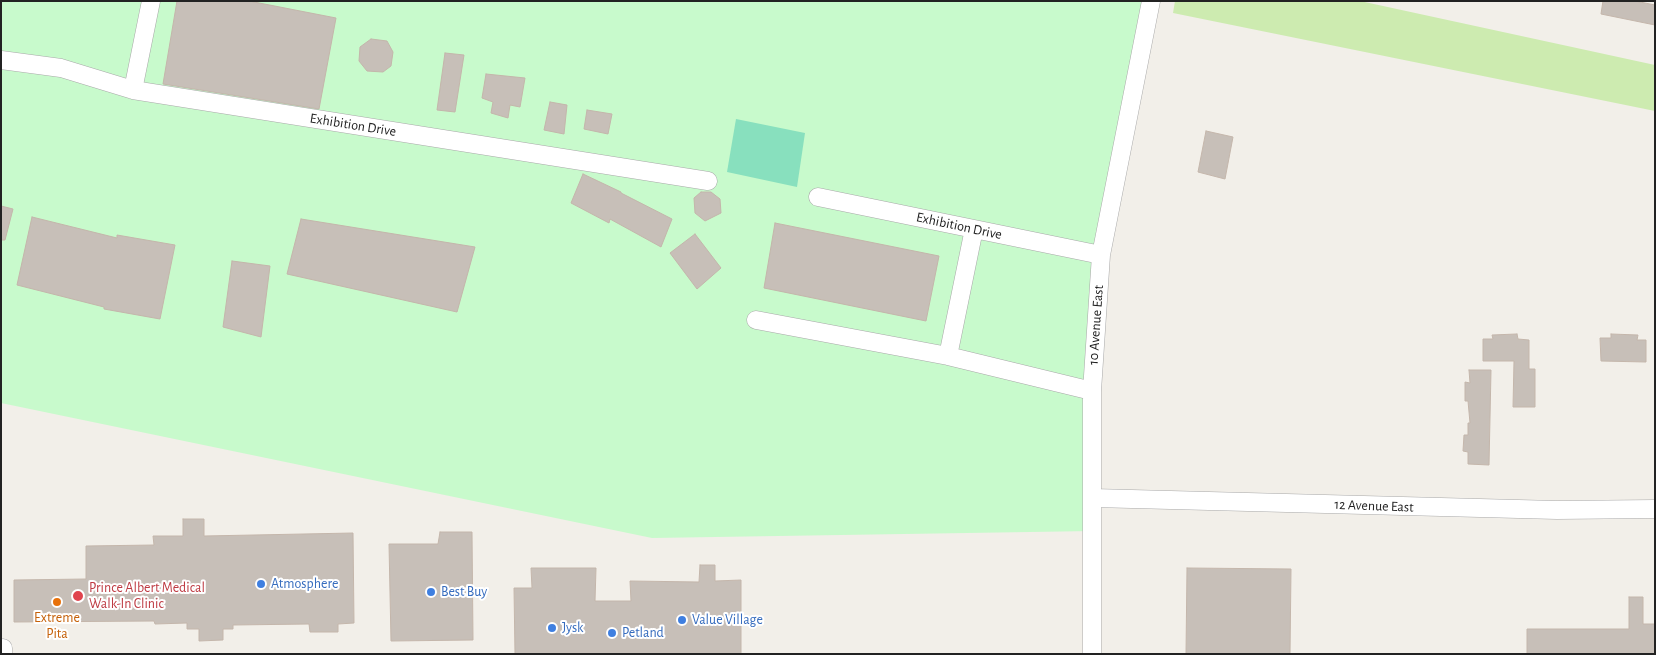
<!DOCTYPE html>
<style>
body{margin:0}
#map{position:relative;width:1656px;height:655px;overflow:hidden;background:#f2efe9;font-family:"Alegreya Sans",sans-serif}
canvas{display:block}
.frame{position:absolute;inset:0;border:2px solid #222;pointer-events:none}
</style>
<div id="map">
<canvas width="1656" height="655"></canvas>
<div class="frame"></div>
</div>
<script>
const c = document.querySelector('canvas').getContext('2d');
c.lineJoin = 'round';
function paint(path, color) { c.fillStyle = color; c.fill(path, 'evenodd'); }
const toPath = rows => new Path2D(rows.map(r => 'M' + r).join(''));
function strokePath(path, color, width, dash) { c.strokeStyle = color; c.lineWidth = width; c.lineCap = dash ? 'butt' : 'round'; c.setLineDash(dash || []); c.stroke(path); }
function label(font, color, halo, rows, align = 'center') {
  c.font = font + ' "Alegreya Sans",sans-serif'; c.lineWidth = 4; c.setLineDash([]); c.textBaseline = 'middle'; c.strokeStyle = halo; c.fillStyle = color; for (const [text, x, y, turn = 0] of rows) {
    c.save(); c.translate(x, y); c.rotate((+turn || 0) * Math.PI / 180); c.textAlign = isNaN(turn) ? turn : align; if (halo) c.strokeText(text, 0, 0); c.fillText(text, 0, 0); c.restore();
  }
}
paint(toPath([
 [1175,1,1360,1,1655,65,1655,111,1173,13]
]), '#cdebb0');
paint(toPath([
 [1,1,1147,1,1097,251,1093,531,652,538,1,403]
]), '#c8facc');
paint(toPath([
 [736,119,805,133,797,187,727,172]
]), '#88e0be');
const building = toPath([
 [177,1,249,1,336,18,319,109,163,84,177,1],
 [1603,1,1635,1,1655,5,1655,25,1601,14,1603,1],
 [371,39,387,41,393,52,391,66,383,72,367,71,359,61,360,47,371,39],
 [445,53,464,55,455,112,437,110,445,53],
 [486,74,525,78,520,107,510,105,508,118,491,113,493,102,482,98,486,74],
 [550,102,567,105,564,134,544,130,550,102],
 [587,110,612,114,608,134,584,129,587,110],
 [1206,131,1233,137,1225,179,1198,172,1206,131],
 [583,174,621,192,621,193,672,219,661,247,610,219,609,223,571,203,583,174],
 [701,192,711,192,720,199,721,213,705,221,695,213,694,198,701,192],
 [1,206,13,209,5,240,1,240,1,206],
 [32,217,117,238,117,235,175,245,160,319,104,309,104,307,17,285,32,217],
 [301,219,475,247,457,312,287,274,301,219],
 [775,223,939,256,926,321,764,288,775,223],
 [695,234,721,268,697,289,670,253,695,234],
 [232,261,270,266,261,337,223,327,232,261],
 [1517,334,1518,339,1529,340,1529,369,1535,369,1535,407,1513,407,1514,361,1483,361,1483,339,1493,339,1492,335,1517,334],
 [1611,334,1638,335,1637,340,1646,340,1646,362,1601,361,1600,338,1611,338,1611,334],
 [1469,370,1491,370,1489,465,1468,464,1468,452,1463,451,1464,435,1468,435,1468,423,1470,423,1468,401,1465,401,1465,382,1470,383,1469,370],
 [183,519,204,519,204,536,353,533,354,623,338,624,338,632,310,632,309,624,233,625,233,629,223,629,223,640,199,641,199,629,187,629,187,623,155,624,154,621,14,622,14,580,86,579,86,546,154,545,153,536,183,536,183,519],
 [440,532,472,532,473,640,391,641,389,544,438,544,440,532],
 [700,565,715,565,715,581,741,580,741,654,515,654,514,588,532,588,531,568,596,568,595,601,631,601,630,581,699,582,700,565],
 [1187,568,1291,569,1290,654,1186,654,1187,568],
 [1629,597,1643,597,1643,624,1655,624,1655,654,1527,654,1527,629,1629,629,1629,597]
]);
paint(building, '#c7bfb8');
strokePath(building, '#c4b6ab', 1);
const minor = toPath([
 [1,60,61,68,133,90,708,181],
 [133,90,151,1],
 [818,197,1101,255],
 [756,320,948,356,1092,391],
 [948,356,974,229],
 [1093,498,1557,510,1655,509],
 [3,648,3,654],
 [1092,654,1092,391,1101,255,1151,1]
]);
strokePath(minor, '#a9a9a9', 19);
strokePath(minor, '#fff', 18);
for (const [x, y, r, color] of [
 [261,584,5,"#3f7fe0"],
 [431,592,5,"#3f7fe0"],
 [78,596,6,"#e0444e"],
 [57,602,5,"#e8710a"],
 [682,620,5,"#3f7fe0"],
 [552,628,5,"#3f7fe0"],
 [612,633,5,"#3f7fe0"]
]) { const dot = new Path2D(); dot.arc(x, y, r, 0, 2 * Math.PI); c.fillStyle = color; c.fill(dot); strokePath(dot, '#fff', 2); }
label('14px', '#222', '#fff', [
 ["Exhibition Drive",353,125,9],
 ["Exhibition Drive",959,226,12],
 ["10 Avenue East",1096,325,-86],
 ["12 Avenue East",1374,506,2]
]);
label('14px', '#366cbe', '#fff', [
 ["Atmosphere",271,584],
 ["Best Buy",441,592],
 ["Value Village",692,620],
 ["Jysk",562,628],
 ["Petland",622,633]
], 'left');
label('14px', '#be3a42', '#fff', [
 ["Prince Albert Medical",89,588],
 ["Walk-In Clinic",89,604]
], 'left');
label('14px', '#c56008', '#fff', [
 ["Extreme",57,618],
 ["Pita",57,634]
]);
</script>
